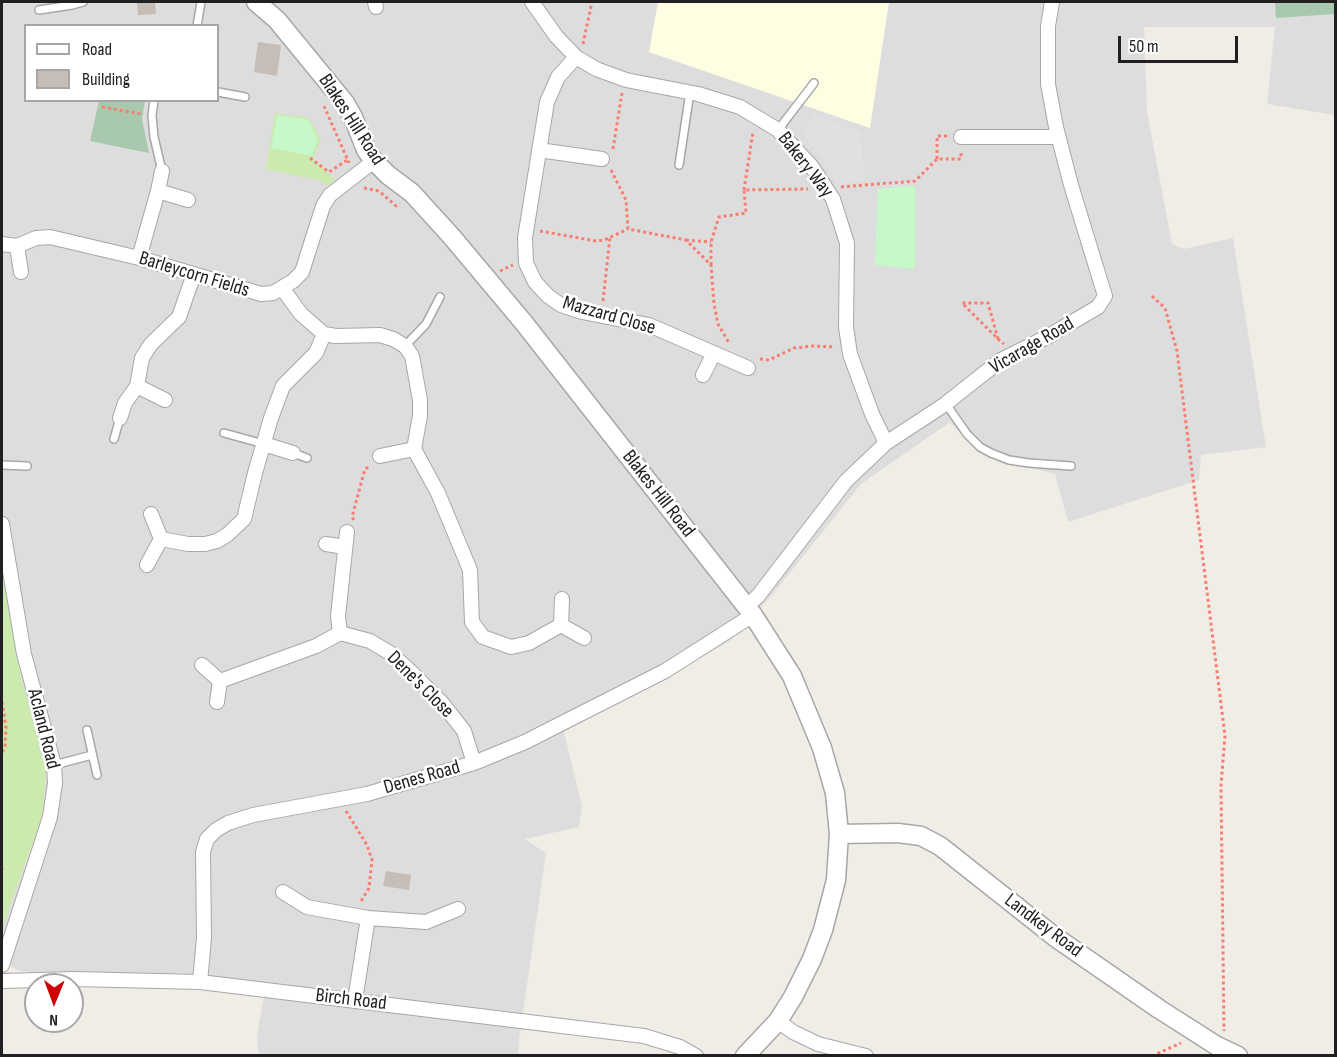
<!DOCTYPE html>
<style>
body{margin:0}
#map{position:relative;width:1337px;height:1057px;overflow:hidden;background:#f0ede7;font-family:"Sofia Sans Condensed",sans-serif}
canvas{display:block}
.frame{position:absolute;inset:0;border:3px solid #202020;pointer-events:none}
.legend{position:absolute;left:24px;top:24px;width:195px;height:78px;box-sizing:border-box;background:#fff;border:2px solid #a6a6a6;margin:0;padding:8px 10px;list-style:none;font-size:18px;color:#202020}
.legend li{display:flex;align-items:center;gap:12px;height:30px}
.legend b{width:30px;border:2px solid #a6a6a6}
.north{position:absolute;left:24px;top:973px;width:60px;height:60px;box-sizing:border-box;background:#fff;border:2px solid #a6a6a6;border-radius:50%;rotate:181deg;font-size:16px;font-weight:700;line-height:24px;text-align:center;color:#202020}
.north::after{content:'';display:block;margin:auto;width:21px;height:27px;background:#cd0305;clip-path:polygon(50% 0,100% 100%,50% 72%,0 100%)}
.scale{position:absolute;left:1118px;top:36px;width:120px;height:27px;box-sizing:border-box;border:3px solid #202020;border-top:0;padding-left:8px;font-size:18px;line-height:21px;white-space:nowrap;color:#202020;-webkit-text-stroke:4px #fff;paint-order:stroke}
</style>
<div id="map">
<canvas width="1337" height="1057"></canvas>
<div class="frame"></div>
<ul class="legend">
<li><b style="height:8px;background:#fff"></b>Road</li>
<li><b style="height:16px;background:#c5bdb6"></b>Building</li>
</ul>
<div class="north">N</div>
<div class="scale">50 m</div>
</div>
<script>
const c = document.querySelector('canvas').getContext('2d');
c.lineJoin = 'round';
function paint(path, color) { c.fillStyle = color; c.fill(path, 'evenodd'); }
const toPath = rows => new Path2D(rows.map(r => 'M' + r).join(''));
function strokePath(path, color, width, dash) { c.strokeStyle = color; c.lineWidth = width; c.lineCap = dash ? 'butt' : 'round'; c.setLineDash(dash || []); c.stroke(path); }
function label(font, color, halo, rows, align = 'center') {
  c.font = font + ' "Sofia Sans Condensed",sans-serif'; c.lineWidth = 5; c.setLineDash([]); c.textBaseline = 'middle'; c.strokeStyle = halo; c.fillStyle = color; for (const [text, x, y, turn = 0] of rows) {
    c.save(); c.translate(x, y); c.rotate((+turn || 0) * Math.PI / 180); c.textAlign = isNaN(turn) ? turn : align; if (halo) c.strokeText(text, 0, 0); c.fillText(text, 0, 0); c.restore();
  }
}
paint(toPath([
 [2,2,1335,2,1335,115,1267,104,1275,27,1144,27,1147,112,1172,244,1184,249,1233,238,1266,447,1201,455,1199,480,1068,522,1055,474,996,459,971,444,950,422,861,484,772,595,730,641,564,732,582,806,579,827,525,839,546,853,519,1040,518,1055,259,1055,257,1036,266,984,184,973,43,973,19,971,2,960,2,928,42,817,20,672,2,574],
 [26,26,218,26,218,100,26,100]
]), '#dedddd');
paint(toPath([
 [658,2,889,2,870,128,649,52]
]), '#fffee2');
paint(toPath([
 [275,113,309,118,321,140,313,159,335,180,326,186,322,181,266,169],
 [2,574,20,672,46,771,42,817,2,928]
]), '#cce9ae');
paint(toPath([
 [1275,2,1335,2,1335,14,1276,18],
 [99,101,145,101,142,119,149,153,90,141]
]), '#a8c9ad');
paint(toPath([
 [277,115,308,120,318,140,312,156,271,148],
 [915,186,915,269,875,265,878,189]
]), '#c5f9c9');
paint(toPath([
 [813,113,861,133,864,182,837,183,804,135]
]), '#e0e0e0');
paint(toPath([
 [137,2,155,2,156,14,138,15],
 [258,42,281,45,277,76,254,72],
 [386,871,411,875,409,890,383,886]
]), '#c5bdb6');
const service = toPath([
 [39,10,72,5,83,2],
 [197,26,201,2],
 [218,92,245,97],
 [154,100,152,116,154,137,162,171],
 [778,130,814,83],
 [679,165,690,92],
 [405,346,426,324,440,297],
 [946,404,967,434,980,447,991,453,1009,460,1029,463,1071,466],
 [224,433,264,444],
 [114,439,120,418],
 [293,453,307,458],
 [2,465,27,466],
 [87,730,97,775],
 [54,765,92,755]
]);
const minor = toPath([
 [375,2,376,7],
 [532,2,556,36,576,57,596,69,626,80,698,94,740,107,778,130,812,167,833,199,847,243,846,327,850,354,872,414,886,443],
 [576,57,558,77,547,102,525,238,526,263,535,282,548,296,561,305,582,312,649,325,748,368],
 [961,137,1058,137],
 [539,150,602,159],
 [158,191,188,200],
 [2,244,17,246,36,238,50,237,139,258,261,294,273,293,293,281,302,272,323,206,330,195,374,161],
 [17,246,21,272],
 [139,258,158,191,162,171],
 [282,288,301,314,324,334,336,336,380,335,393,339,405,346,412,356,420,400,420,416,414,449,380,456],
 [703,375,714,353],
 [137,386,165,400],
 [120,418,125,403,137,386,142,358,151,344,179,317,194,274],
 [264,444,293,453],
 [414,449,438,493,470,570,472,622,483,637,511,647,529,643,561,625],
 [2,524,24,654,54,765,55,783,50,817,2,965],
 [347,532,338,616,340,633,370,641,390,653,409,670,442,703,464,731,474,763],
 [161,539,188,544,205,544,217,541,227,535,244,519,255,473,271,418,283,386,316,353,324,334],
 [326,544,345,547],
 [147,565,161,539,151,514],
 [562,599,561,625,584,638],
 [746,607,758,596,846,481,886,443,944,405,1001,360,1047,337,1098,307,1105,296,1071,185,1056,127,1048,84,1048,26,1052,2],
 [202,665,220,681],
 [217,702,220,681,316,646,340,633],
 [283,892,307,907,368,918,426,922,458,909],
 [2,981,74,979,200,982,644,1036,680,1047,696,1056],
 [200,982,204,938,203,852,207,839,216,830,228,823,253,815,367,794,474,763,525,742,665,671,753,615],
 [355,1000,368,918],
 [778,1021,793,1032,818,1044,866,1056]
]);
const tertiary = toPath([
 [256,2,277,20,345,103,353,117,366,150,374,161,388,175,412,193,452,237,524,323,753,615,792,676,822,748,835,793,839,834,836,880,823,930,812,959,793,997,778,1021,745,1056],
 [839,834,898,833,921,836,940,846,1055,937,1159,1009,1217,1046,1238,1056]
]);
strokePath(service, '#a7a7a7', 10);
strokePath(minor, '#a7a7a7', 16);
strokePath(tertiary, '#a7a7a7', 21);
strokePath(toPath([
 [583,44,592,2],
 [324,106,349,163],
 [102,107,141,114],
 [613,149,622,93],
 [310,158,329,172,349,159],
 [937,159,937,136,948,136],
 [611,170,626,200,628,229,686,240,711,265,714,304,718,324,729,343],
 [841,187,915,181,937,159,961,159,961,151],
 [364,188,379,191,396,206,399,203],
 [744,190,753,132],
 [540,231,596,241,604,240,628,229],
 [686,240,711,242],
 [711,265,711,242,719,217,746,213,744,190,808,189],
 [500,271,513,265],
 [1152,296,1165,308,1177,351,1225,736,1221,785,1224,1031],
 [603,301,610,237],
 [998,339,988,303,962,303,998,339,1004,344],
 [760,359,769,360,794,348,813,346,835,347],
 [354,520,352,517,365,469,371,466],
 [2,702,6,728,5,746,2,753],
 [346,811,367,845,372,860,369,888,360,903],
 [2,868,2,870],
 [1152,1056,1181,1043]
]), '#f87e71', 3, [3, 3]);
strokePath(service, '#fff', 7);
strokePath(minor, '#fff', 14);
strokePath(tertiary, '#fff', 18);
label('20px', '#202020', '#fff', [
 ["Blakes Hill Road",351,120,57],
 ["Bakery Way",805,165,52],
 ["Barleycorn Fields",194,275,17],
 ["Mazzard Close",609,316,16],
 ["Vicarage Road",1032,346,-30],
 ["Blakes Hill Road",658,494,52],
 ["Dene's Close",420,685,45],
 ["Acland Road",43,729,76],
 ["Denes Road",422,778,-16],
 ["Landkey Road",1043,926,37],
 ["Birch Road",351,1000,7]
]);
</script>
